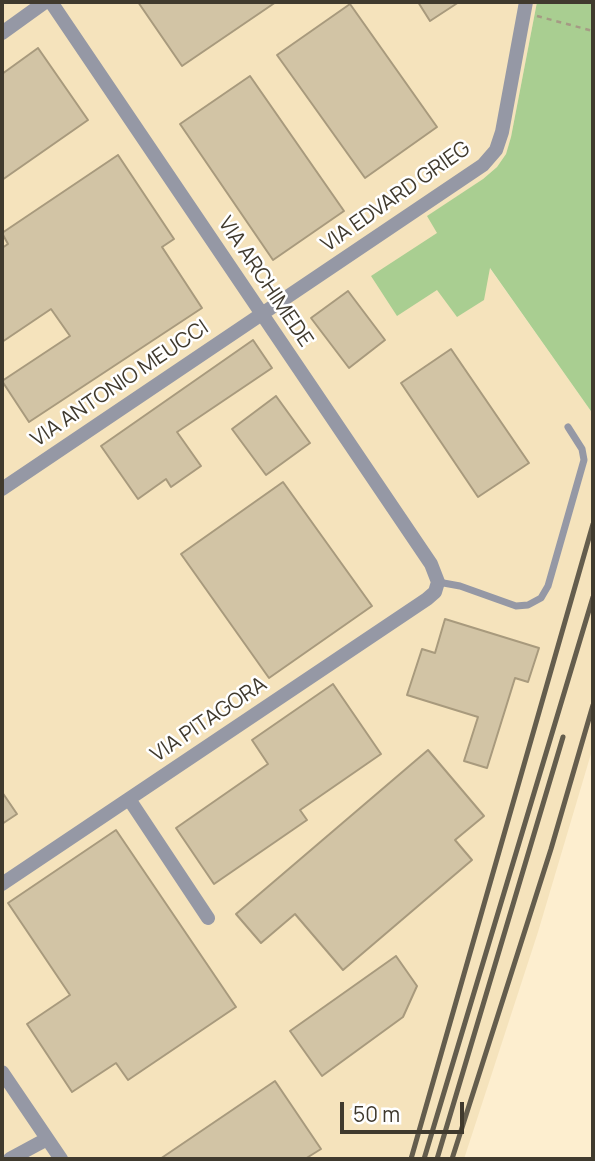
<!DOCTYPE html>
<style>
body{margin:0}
#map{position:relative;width:595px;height:1161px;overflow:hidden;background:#fdeecf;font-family:Manrope,sans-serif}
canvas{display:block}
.frame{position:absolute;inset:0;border:4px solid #403a2e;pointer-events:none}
.scale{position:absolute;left:340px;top:1102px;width:124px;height:32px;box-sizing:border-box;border:4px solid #403a2e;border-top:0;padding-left:9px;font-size:21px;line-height:24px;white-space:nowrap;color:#403a2e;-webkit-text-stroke:5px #fff;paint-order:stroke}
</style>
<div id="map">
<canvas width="595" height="1161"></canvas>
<div class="frame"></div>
<div class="scale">50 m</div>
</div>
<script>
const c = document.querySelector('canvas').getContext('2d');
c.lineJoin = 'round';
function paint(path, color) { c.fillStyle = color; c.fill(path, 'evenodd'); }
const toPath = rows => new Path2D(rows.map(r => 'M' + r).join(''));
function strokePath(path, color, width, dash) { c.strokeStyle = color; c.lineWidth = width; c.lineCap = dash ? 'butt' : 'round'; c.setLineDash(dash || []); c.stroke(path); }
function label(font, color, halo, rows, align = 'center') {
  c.font = font + ' Manrope,sans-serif'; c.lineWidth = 5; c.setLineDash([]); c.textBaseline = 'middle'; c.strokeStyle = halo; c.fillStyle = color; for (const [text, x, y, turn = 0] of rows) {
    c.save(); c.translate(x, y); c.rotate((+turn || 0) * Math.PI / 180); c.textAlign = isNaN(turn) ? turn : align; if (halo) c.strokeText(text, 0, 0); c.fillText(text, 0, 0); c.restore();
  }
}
paint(toPath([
 [2,2,537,2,511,137,506,154,497,167,483,179,428,216,438,233,437,289,489,267,593,414,593,747,538,932,464,1159,2,1159]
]), '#f5e3bc');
paint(toPath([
 [537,2,593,2,593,414,490,268,484,300,457,317,437,290,397,316,371,276,437,233,427,216,483,179,497,167,506,154,511,137]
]), '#a9ce91');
const building = toPath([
 [138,2,276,2,182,66,138,2],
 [418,2,459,2,430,21,418,2],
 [350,4,437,127,365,178,277,55,350,4],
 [38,48,88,120,2,180,2,74,38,48],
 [250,76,344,211,273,260,180,124,250,76],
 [118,155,174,239,162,247,202,308,29,422,2,381,70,336,51,309,2,342,2,248,8,244,2,233,118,155],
 [348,291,385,340,349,368,311,318,348,291],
 [253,340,272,368,177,432,201,466,171,487,166,479,138,499,101,446,253,340],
 [451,349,529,463,478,497,401,383,451,349],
 [276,396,310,443,266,475,232,429,276,396],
 [283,482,372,606,269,678,181,554,283,482],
 [445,619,539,648,528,682,515,678,487,768,464,761,478,717,407,695,422,649,435,653,445,619],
 [333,684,381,754,300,810,307,820,214,884,176,828,268,764,252,740,333,684],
 [428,750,484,816,455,840,472,860,343,970,295,914,261,943,236,914,428,750],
 [2,792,17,814,2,824,2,792],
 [116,830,236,1007,128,1080,116,1063,72,1092,27,1024,70,995,8,903,116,830],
 [396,956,417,986,403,1017,322,1076,290,1031,396,956],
 [275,1081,321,1149,305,1159,160,1159,275,1081]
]);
paint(building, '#d2c4a5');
strokePath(building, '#a89a7d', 2);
strokePath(toPath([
 [537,16,593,31]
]), '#a59a84', 2.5, [5, 5]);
strokePath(toPath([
 [438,582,460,586,516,606,528,605,541,598,548,586,584,460,582,449,568,427]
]), '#9598a5', 7);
strokePath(toPath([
 [2,33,45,2],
 [2,489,483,165,496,150,502,132,526,2],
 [129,799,208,918],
 [2,884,427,599,435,592,438,582,431,564,51,2],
 [2,1072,61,1159],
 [10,1159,47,1139]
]), '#9598a5', 14);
strokePath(toPath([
 [411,1159,593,524],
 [424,1159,593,597],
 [437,1159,563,737],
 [452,1159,551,849,593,705]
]), '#645d4d', 5);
label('21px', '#403a2e', '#fff', [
 ["VIA EDVARD GRIEG",396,197,-35],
 ["VIA ARCHIMEDE",265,282,56],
 ["VIA ANTONIO MEUCCI",120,384,-34],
 ["VIA PITAGORA",209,720,-34]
]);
</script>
